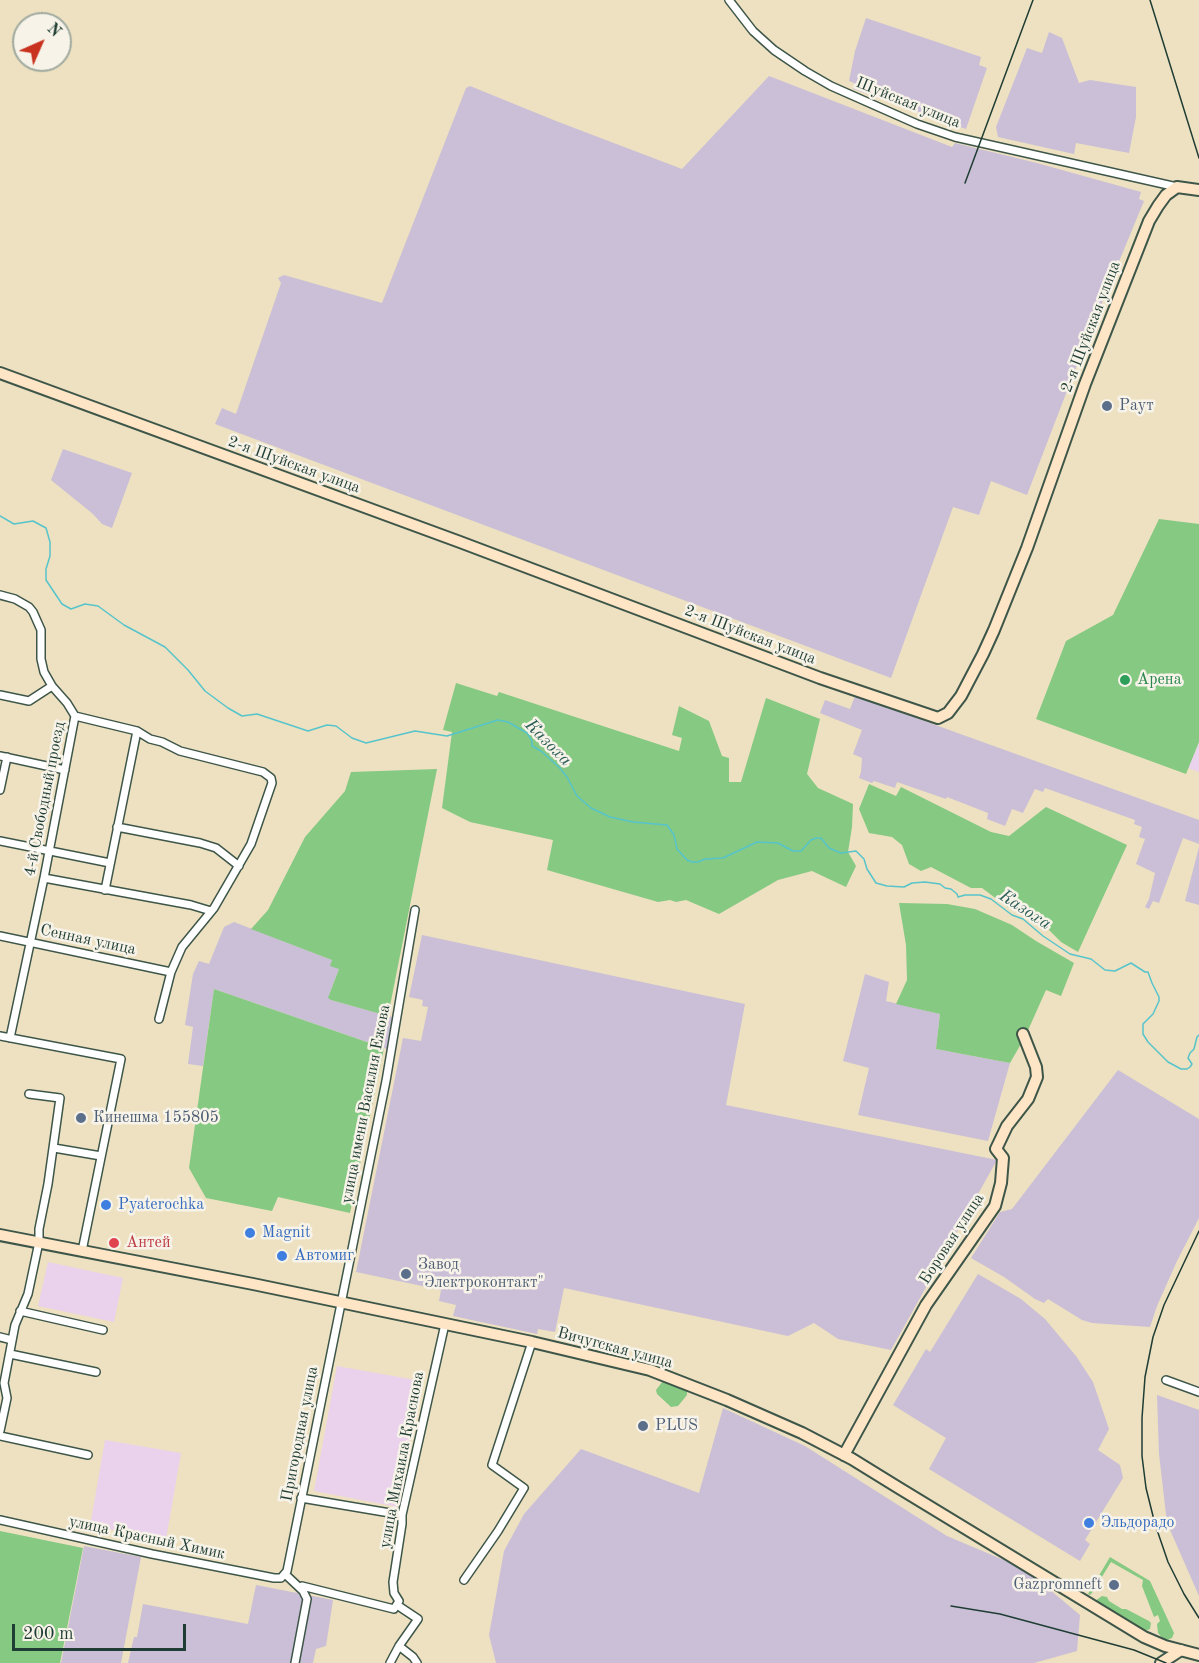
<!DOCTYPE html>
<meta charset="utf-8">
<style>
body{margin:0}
#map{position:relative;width:1199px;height:1663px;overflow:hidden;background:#ede1c1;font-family:"Old Standard TT",serif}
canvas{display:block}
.north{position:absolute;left:12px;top:12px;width:60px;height:60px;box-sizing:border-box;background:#f7f3e8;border:2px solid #a1aaa0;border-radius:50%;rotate:45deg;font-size:16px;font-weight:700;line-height:24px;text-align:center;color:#1f3d34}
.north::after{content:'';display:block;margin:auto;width:21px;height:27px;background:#c8321e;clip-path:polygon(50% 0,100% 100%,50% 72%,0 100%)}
.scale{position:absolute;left:12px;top:1624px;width:174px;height:27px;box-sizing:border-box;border:3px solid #1f3d34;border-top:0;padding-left:8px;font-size:18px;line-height:21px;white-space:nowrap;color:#1f3d34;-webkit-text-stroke:4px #f7f3e8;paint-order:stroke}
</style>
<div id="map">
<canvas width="1199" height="1663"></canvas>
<div class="north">N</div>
<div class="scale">200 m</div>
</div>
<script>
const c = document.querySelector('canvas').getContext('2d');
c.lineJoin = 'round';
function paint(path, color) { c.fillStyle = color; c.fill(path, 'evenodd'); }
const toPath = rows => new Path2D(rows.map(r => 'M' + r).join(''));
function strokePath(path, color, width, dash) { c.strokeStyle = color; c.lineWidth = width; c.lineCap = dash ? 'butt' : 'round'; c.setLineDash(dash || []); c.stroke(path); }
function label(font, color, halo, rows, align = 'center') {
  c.font = font + ' "Old Standard TT",serif'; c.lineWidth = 5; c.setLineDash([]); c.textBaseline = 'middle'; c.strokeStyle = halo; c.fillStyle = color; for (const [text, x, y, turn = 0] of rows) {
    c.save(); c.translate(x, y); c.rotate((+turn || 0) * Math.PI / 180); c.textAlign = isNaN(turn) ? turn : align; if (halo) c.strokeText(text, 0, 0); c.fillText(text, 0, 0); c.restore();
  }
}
paint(toPath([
 [1199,742,1199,772,1188,768],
 [48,1262,123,1278,114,1322,38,1306],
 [337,1366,421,1381,398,1507,314,1491],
 [105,1440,181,1453,166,1539,90,1526]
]), '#ead1ec');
paint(toPath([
 [866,18,981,57,979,65,987,68,966,129,853,89,854,83,849,81,855,51],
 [1049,32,1062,38,1079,83,1090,80,1136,87,1136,117,1129,153,1076,143,1074,154,998,137,996,127,1027,48,1042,53],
 [769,76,952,147,955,143,1037,163,1141,192,1139,199,1144,201,1087,339,1027,495,991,481,979,515,953,507,891,678,215,424,222,408,236,414,281,283,278,278,284,275,382,303,466,88,470,86,556,121,682,169],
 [63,449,132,473,112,528,102,524,93,514,51,480],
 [855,696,1199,820,1199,844,1183,838,1159,903,1153,901,1149,909,1145,907,1149,899,1155,873,1136,864,1145,839,1139,837,1142,827,1134,824,1135,820,1045,788,1043,792,1035,789,1023,813,1012,809,1005,826,987,819,988,813,947,797,946,799,897,782,895,788,874,781,872,783,859,778,861,772,862,758,853,754,862,730,820,713,825,700,850,709],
 [1199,847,1199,905,1185,901],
 [234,922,332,960,339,969,329,995,331,1000,392,1017,387,1049,214,989,203,1066,188,1064,193,1027,185,1025,193,974,199,961,209,964,224,927],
 [422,935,745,1004,726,1105,997,1160,891,1350,838,1339,814,1323,788,1336,564,1288,555,1332,538,1329,537,1334,453,1316,456,1305,439,1301,441,1290,356,1272,403,1038,421,1041,428,1007,422,1006,423,1000,409,997],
 [865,974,889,982,886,1001,940,1014,936,1049,1010,1063,988,1141,858,1115,869,1068,843,1061],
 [1118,1070,1199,1119,1199,1218,1177,1261,1157,1306,1150,1327,1092,1323,1082,1320,1048,1299,1044,1303,1035,1299,1004,1277,971,1258,1000,1212,1012,1209],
 [978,1274,1021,1299,1045,1319,1076,1356,1093,1382,1109,1429,1098,1450,1120,1465,1123,1478,1085,1540,1090,1544,1080,1561,929,1469,946,1438,893,1405,926,1349,930,1352],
 [1157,1395,1199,1410,1199,1596,1167,1523,1159,1454],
 [723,1408,805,1446,947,1536,1025,1569,1080,1615,1077,1651,1034,1663,496,1663,489,1635,504,1551,524,1514,581,1449,699,1493],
 [84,1546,141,1557,121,1663,61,1663],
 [256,1585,333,1600,326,1646,316,1649,313,1663,128,1663,134,1637,137,1637,143,1604,248,1624]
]), '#cabfd6');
paint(toPath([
 [1159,519,1199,524,1199,742,1186,774,1036,719,1066,641,1113,615],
 [456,683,497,696,499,692,679,751,682,738,672,735,679,706,709,721,722,756,729,758,729,782,741,782,766,698,820,719,807,774,818,788,853,804,852,827,848,852,856,866,846,887,812,871,778,880,719,914,686,900,676,902,670,900,658,902,547,870,553,840,470,822,442,808,452,732,443,730],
 [437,769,388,1016,331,1000,328,998,329,995,339,969,330,966,332,960,251,929,268,910,305,837,345,791,351,772],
 [869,784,896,796,901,787,991,832,1009,836,1046,807,1127,845,1078,952,1061,942,1044,925,1006,906,982,888,971,888,931,867,921,871,909,864,902,845,892,837,869,833,859,809],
 [899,903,947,904,975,909,1012,925,1036,941,1074,963,1061,996,1046,990,1025,1037,1010,1063,936,1049,940,1014,896,1004,907,980,906,945],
 [214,989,384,1048,350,1213,278,1197,272,1211,206,1198,189,1168],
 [663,1381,668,1381,687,1391,687,1395,678,1406,671,1407,657,1394,656,1390],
 [0,1531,83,1548,60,1663,0,1663],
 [1110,1557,1150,1581,1174,1633,1172,1638,1165,1641,1158,1633,1157,1624,1160,1621,1158,1615,1154,1617,1142,1586,1143,1580,1111,1562,1092,1593,1090,1595,1088,1594],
 [1102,1596,1107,1597,1109,1601,1122,1609,1126,1609,1149,1621,1151,1623,1150,1629,1145,1631,1097,1604,1095,1601]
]), '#85c982');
strokePath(toPath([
 [0,516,14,524,33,521,46,528,50,542,50,556,46,569,46,580,62,604,71,609,85,604,98,606,124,625,165,647,188,670,205,691,228,708,242,716,257,714,308,731,327,725,336,726,352,738,366,743,415,731,447,736,498,720,508,722,527,733,532,741,532,746,541,751,559,767,567,777,577,796,591,808,610,817,633,822,667,825,674,835,677,849,687,860,692,862,698,862,705,859,723,858,757,842,778,843,793,851,801,851,811,840,816,838,821,838,829,848,841,853,856,851,864,859,867,869,876,883,887,886,904,887,912,883,925,882,940,884,945,888,951,889,957,894,958,897,965,895,980,895,991,899,1012,915,1023,919,1043,936,1070,954,1091,959,1105,970,1115,971,1131,963,1145,972,1148,972,1152,983,1159,997,1159,1001,1153,1014,1143,1024,1143,1034,1148,1042,1168,1062,1181,1069,1187,1069,1190,1067,1192,1064,1188,1058,1190,1053,1194,1049,1197,1037,1199,1035]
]), '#57c4cb', 1.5);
const street = toPath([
 [729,0,753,31,774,50,805,71,831,86,917,124,955,137,1177,187],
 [0,595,15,599,29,607,33,612,41,630,41,659,44,672,52,686,67,703,75,716,44,878,10,1038],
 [0,695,29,701,52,686],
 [75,716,137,731,150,739,162,742,180,751,263,772,271,778,272,783,251,844,214,908,182,947,171,972,159,1019],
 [0,756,65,770],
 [0,790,7,757],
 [117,827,200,843,216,848,239,866],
 [0,841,110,863],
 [44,878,191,905,211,911],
 [105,890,137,731],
 [0,936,171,972],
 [0,1036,121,1059,82,1251],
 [54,1148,101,1156],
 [20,1311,103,1330],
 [0,1337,12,1340],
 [10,1354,96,1372],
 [1166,1380,1199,1392],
 [0,1431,7,1398,4,1383,15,1325,28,1294,39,1242,39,1229,48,1184,60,1098,29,1094],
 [0,1436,88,1455],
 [301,1498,402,1515],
 [0,1520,152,1554,274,1578,281,1578,287,1571,386,1081,415,910],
 [285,1574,303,1591,307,1599,295,1663],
 [464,1580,498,1531,524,1488,492,1465,532,1342],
 [302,1586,394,1609,399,1601,394,1593,393,1582,402,1524,402,1515,445,1324],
 [397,1605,418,1619,399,1646,413,1657,417,1663],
 [390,1663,399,1646]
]);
const secondary = toPath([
 [0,373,460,542,820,678,938,718,948,713,961,696,983,654,994,630,1027,548,1085,384,1149,221,1158,206,1166,195,1177,187,1199,190],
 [0,1235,253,1284,532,1342,650,1370,727,1400,802,1433,852,1459,899,1488,1144,1637,1165,1646,1199,1655],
 [844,1455,926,1305,995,1206,1001,1183,1003,1158,996,1149,1007,1126,1028,1099,1037,1077,1036,1067,1023,1034],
 [1161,1663,1181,1650]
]);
strokePath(street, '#3e5649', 10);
strokePath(secondary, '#3e5649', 14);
strokePath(street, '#fff', 7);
strokePath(secondary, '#fde5c5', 10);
strokePath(toPath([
 [1150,0,1199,158],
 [965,183,1033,0],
 [1199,1231,1164,1305,1153,1337,1145,1377,1142,1418,1142,1456,1146,1488,1155,1524,1168,1562,1184,1594,1199,1618],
 [951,1606,1000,1614,1134,1650,1166,1663]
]), '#1f3d34', 1.5);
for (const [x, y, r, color] of [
 [1107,406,6,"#5c6f8a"],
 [1125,680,6,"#2e9e5b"],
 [81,1118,6,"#5c6f8a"],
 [106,1205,6,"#3f7fe0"],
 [250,1233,6,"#3f7fe0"],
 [114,1243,6,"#e0444e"],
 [282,1256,6,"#3f7fe0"],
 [406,1274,6,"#5c6f8a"],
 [643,1426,6,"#5c6f8a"],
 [1089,1523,6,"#3f7fe0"],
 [1114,1585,6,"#5c6f8a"]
]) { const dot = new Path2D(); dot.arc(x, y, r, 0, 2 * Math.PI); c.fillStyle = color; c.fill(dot); strokePath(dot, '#f7f3e8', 2); }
label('16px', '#1f3d34', '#f7f3e8', [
 ["Шуйская улица",908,103,22],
 ["2-я Шуйская улица",1091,327,-69],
 ["2-я Шуйская улица",294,465,20],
 ["2-я Шуйская улица",750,635,21],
 ["4-й Свободный проезд",45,799,-79],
 ["Сенная улица",88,940,12],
 ["улица имени Василия Ежова",366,1104,-79],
 ["Боровая улица",952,1239,-57],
 ["Вичугская улица",615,1348,15],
 ["Пригородная улица",300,1434,-79],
 ["улица Михаила Краснова",402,1460,-79],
 ["улица Красный Химик",147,1538,12]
]);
label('16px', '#4e5e75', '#f7f3e8', [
 ["Раут",1119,406],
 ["Кинешма 155805",93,1118],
 ["Завод",418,1265],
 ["\"Электроконтакт\"",418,1283],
 ["PLUS",655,1426],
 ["Gazpromneft",1102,1585,"right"]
], 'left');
label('16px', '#27864d', '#f7f3e8', [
 ["Арена",1137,680]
], 'left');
label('16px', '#366cbe', '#f7f3e8', [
 ["Pyaterochka",118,1205],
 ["Magnit",262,1233],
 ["Автомиг",294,1256],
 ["Эльдорадо",1101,1523]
], 'left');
label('16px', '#be3a42', '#f7f3e8', [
 ["Антей",126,1243]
], 'left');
label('italic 18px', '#2d5f5a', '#f7f3e8', [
 ["Казоха",548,743,45],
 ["Казоха",1025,910,33]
]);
</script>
